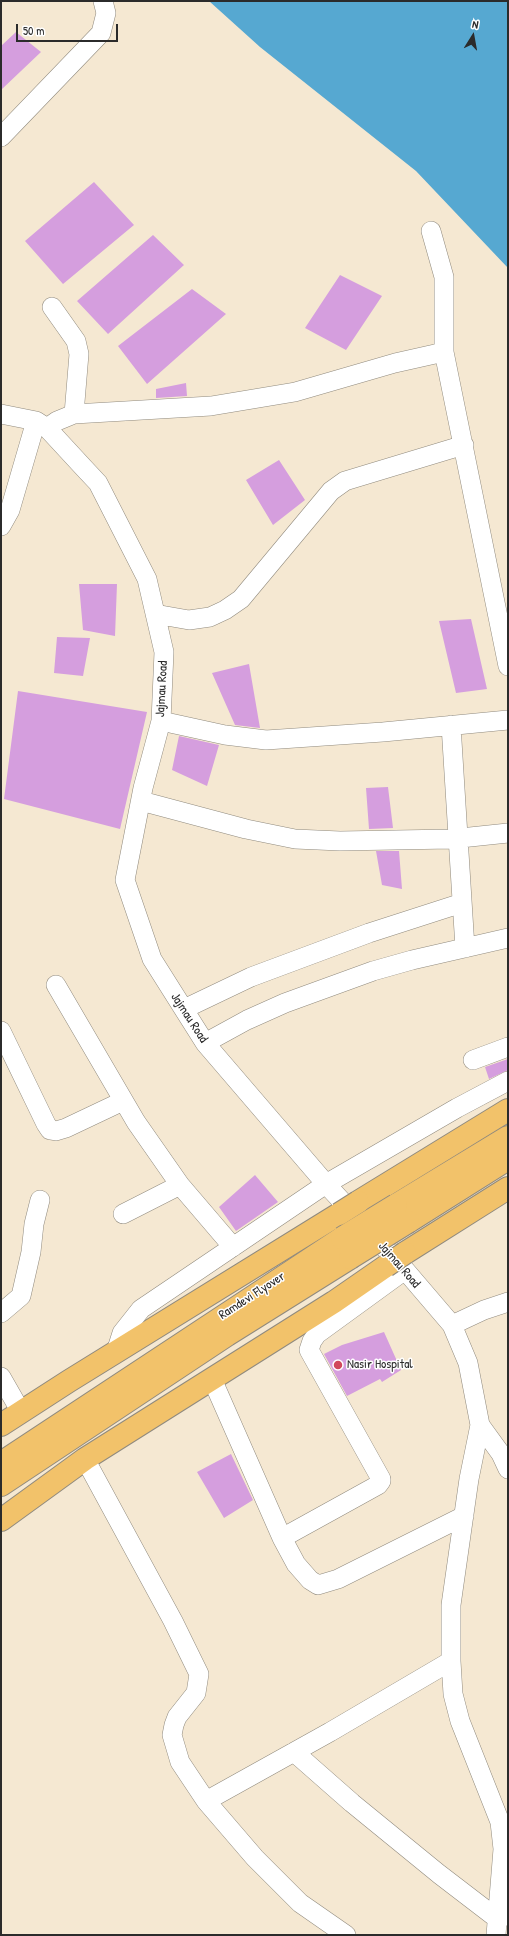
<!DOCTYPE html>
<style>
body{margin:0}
#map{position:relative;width:509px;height:1936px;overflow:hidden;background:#f5e8d2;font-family:"Patrick Hand",sans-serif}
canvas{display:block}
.frame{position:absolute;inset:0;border:2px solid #2b2b2b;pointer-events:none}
.north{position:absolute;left:453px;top:16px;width:40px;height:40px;-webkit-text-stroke:3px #fff;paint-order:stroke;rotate:11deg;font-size:11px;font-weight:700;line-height:16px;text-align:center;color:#2b2b2b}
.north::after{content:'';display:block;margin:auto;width:14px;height:18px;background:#2b2b2b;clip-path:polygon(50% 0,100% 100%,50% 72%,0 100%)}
.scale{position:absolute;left:16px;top:24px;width:102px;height:18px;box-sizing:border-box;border:2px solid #2b2b2b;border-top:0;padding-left:5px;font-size:12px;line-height:14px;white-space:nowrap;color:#2b2b2b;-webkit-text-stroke:3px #fff;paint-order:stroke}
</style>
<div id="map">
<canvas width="509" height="1936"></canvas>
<div class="frame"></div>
<div class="north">N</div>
<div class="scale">50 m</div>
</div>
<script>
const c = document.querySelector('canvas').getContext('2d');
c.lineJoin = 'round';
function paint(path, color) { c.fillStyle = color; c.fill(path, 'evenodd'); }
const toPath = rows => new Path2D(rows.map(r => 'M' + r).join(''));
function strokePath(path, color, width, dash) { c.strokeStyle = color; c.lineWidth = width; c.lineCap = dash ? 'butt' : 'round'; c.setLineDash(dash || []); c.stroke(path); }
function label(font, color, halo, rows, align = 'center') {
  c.font = font + ' "Patrick Hand",sans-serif'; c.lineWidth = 3; c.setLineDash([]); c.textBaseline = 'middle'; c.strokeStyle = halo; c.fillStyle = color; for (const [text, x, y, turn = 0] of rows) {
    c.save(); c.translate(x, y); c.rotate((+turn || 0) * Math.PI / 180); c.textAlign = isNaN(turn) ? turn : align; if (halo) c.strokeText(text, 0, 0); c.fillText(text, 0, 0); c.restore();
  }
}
paint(toPath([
 [209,1,508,1,508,268,416,171,260,47]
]), '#56a8d1');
paint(toPath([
 [16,32,41,52,1,90,1,46],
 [94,182,134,225,63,284,25,241],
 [153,235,184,265,108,334,77,301],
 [340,275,382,296,346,350,305,328],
 [192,289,226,314,147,384,118,346],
 [186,383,187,396,156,398,156,389],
 [279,460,305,500,273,525,246,480],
 [79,584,117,584,115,636,83,630],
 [471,619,487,689,456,693,439,621],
 [57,637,90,638,83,676,54,673],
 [249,664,260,728,235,725,212,673],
 [18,691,147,712,120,829,4,799],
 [179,736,219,745,207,786,172,770],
 [388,787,393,828,369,829,366,788],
 [376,851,399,851,402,889,382,885],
 [508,1059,508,1070,489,1079,485,1067],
 [255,1175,278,1202,236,1231,219,1207],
 [384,1332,401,1370,382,1382,380,1379,347,1396,324,1354,342,1345],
 [231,1454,253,1500,224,1518,197,1472]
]), '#d59ede');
const minor = toPath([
 [1,137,101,33,106,13,103,1],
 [431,231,444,277,444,352,508,666],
 [52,307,76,341,79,354,74,414],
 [1,414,36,421,47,428,83,467,98,483,147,579,164,652,161,721,143,788,125,880,152,959,205,1043,326,1184,405,1270,452,1325,468,1363,480,1425,469,1479,451,1605,451,1661,453,1694,460,1721,500,1822,503,1849,496,1935],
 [47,428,57,421,74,414,211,406,295,392,395,363,444,352],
 [1,526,10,510,36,421],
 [155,614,189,620,210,617,225,610,241,599,331,491,345,481,464,445],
 [161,721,225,735,266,740,383,732,508,720],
 [451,725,465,948],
 [141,801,246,829,295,839,340,841,451,839,508,833],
 [56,985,136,1122,180,1185,233,1247],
 [184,1009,251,977,369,933,462,903],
 [1,1031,46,1124,50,1130,56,1131,66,1128,123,1101],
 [205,1043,247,1020,285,1003,373,971,412,960,508,938],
 [473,1060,508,1047],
 [123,1214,180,1185],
 [1,1313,21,1296,31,1252,34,1224,40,1200],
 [452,1325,484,1310,508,1302],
 [116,1352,122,1333,141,1309,326,1184,457,1108,508,1081],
 [1,1377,21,1412],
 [212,1379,282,1538,296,1564,310,1580,318,1585,338,1579,464,1516],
 [480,1425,501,1454,508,1469],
 [85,1459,173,1621,199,1674,196,1693,177,1717,174,1725,172,1735,180,1762,206,1801,255,1858,300,1903,346,1935],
 [282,1538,378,1485,381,1481,381,1479,309,1350,312,1341,317,1334,405,1270],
 [294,1752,352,1803,439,1874,499,1920],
 [206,1801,330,1732,451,1661]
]);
const major = toPath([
 [358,1202,508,1110],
 [405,1253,508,1188],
 [1,1425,69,1381,339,1214],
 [1,1520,85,1459,334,1302,386,1266]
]);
const highway = toPath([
 [396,1205,508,1137],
 [408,1222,508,1159],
 [1,1463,342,1238],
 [1,1485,227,1335,350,1258]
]);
strokePath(minor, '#908a7e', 20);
strokePath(major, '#908a7e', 24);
strokePath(highway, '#908a7e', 24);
strokePath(minor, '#fff', 19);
strokePath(major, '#f2c26a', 22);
strokePath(highway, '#f2c26a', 22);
const majorBridge = toPath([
 [339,1214,358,1202],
 [386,1266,405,1253]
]);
const highwayBridge = toPath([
 [342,1238,396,1205],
 [350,1258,408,1222]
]);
strokePath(majorBridge, '#908a7e', 24, []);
strokePath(highwayBridge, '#908a7e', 24, []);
strokePath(majorBridge, '#f2c26a', 22);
strokePath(highwayBridge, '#f2c26a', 22);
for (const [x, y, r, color] of [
 [338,1365,5,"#d1495b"]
]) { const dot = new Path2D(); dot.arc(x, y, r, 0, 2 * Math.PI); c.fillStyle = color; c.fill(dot); strokePath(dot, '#fff', 1.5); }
label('13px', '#2b2b2b', '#fff', [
 ["Jajmau Road",162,689,-87],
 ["Jajmau Road",189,1018,57],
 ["Jajmau Road",399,1265,49],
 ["Ramdevi Flyover",252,1296,-33]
]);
label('13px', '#2b2b2b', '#fff', [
 ["Nasir Hospital",347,1365]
], 'left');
</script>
